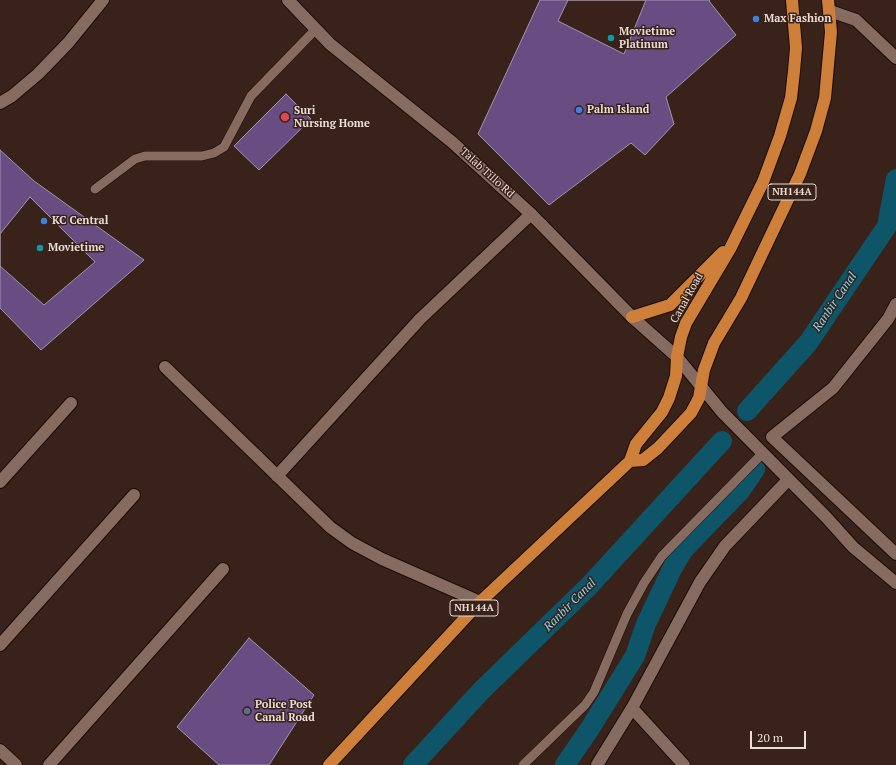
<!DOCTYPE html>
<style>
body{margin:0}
#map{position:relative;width:896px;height:765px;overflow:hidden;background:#382219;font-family:"PT Serif",serif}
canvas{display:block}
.scale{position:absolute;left:750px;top:731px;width:56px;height:18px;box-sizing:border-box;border:2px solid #ecddd7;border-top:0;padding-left:5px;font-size:12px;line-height:14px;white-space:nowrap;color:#ecddd7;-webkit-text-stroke:3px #382219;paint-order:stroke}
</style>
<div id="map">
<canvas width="896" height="765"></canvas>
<div class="scale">20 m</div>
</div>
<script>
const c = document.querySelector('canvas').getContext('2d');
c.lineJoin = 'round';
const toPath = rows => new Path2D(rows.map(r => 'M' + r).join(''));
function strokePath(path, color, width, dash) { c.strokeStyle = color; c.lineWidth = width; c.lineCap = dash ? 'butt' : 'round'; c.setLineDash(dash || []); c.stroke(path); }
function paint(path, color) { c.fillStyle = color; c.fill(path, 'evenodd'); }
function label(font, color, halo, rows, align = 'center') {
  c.font = font + ' "PT Serif",serif'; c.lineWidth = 3; c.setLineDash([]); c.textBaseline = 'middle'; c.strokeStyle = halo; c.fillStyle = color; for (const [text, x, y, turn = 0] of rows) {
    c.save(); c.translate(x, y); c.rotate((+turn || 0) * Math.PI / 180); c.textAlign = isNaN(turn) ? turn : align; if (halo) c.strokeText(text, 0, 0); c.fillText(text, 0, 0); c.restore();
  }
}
strokePath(toPath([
 [747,411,808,343,887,226,896,179],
 [413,765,481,691,589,586,722,441],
 [565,765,589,730,635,656,646,624,673,567,684,549,740,491,755,469]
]), '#0f5569', 20);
const building = toPath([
 [540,0,710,0,709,1,736,35,666,97,674,124,645,155,631,143,549,205,478,134,540,0],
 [568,0,646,0,624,54,558,21,568,0],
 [286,94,311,119,259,170,234,146,286,94],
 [0,150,34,181,144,260,41,350,0,308,0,150],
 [30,197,95,262,44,305,0,266,0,234,30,197],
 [249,638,314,695,269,765,219,765,177,727,249,638]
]);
paint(building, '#684c82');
strokePath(building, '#a296af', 1);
const lane = toPath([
 [95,189,135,159,145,156,202,156,214,153,224,147,251,96,316,29],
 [523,765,585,705,594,692,627,614,644,583,662,556,762,454]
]);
const street = toPath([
 [0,103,12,96,38,74,68,43,103,0],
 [165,367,330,527,352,543,382,559,480,602],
 [277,476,420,319,531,214],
 [0,482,71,403],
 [0,645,134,495],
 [632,708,684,765],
 [0,750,16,765],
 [49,765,223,569],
 [597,765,632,708,700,582,725,546,788,480]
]);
const secondary = toPath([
 [288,0,330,44,452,142,531,214,632,317,677,357,722,412,826,517,853,547,896,583],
 [830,11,856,20,896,58],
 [896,304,888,319,833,388,772,437,896,554]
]);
const highway = toPath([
 [632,317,670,305,723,252],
 [630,461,643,460,658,448,691,413,699,398,704,370,714,343,741,298,800,174,816,131,825,98,831,32,828,0],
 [329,765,480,602,630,461,636,444,662,412,669,398,676,376,677,357,681,337,686,323,730,249,763,182,780,136,791,98,794,71,796,48,792,0]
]);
strokePath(lane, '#1e0b04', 10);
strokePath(street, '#1e0b04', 14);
strokePath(secondary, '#1e0b04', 14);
strokePath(highway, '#1e0b04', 14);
strokePath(lane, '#856b60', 9);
strokePath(street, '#856b60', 12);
strokePath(secondary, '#856b60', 12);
strokePath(highway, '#ce803a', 12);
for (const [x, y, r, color] of [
 [756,19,4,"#3f7fe0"],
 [611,38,4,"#0f9aa8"],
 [579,110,4,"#3f7fe0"],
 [285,117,5,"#e0444e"],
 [44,221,4,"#3f7fe0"],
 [40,248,4,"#0f9aa8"],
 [247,711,4,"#5c6f8a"]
]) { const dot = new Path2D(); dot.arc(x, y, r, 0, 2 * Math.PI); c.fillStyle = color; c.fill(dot); strokePath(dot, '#382219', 1.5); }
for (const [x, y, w] of [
 [792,192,48],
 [474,608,48]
]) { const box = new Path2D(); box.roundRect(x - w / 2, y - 8, w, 16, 3); c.fillStyle = '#382219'; c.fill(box); strokePath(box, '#ecddd7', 1); }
label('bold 10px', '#ecddd7', null, [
 ["NH144A",792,192],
 ["NH144A",474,608]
]);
label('bold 11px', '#ecddd7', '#382219', [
 ["Max Fashion",764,19],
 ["Movietime",619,32],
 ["Platinum",619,45],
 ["Palm Island",587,110],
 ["Suri",294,111],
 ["Nursing Home",294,124],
 ["KC Central",52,221],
 ["Movietime",48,248],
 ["Police Post",255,705],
 ["Canal Road",255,718]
], 'left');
label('11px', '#ecddd7', '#382219', [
 ["Talab Tillo Rd",487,173,42],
 ["Canal Road",687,298,-61]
]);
label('italic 12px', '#7fd9f8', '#382219', [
 ["Ranbir Canal",835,302,-56],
 ["Ranbir Canal",570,605,-45]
]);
</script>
